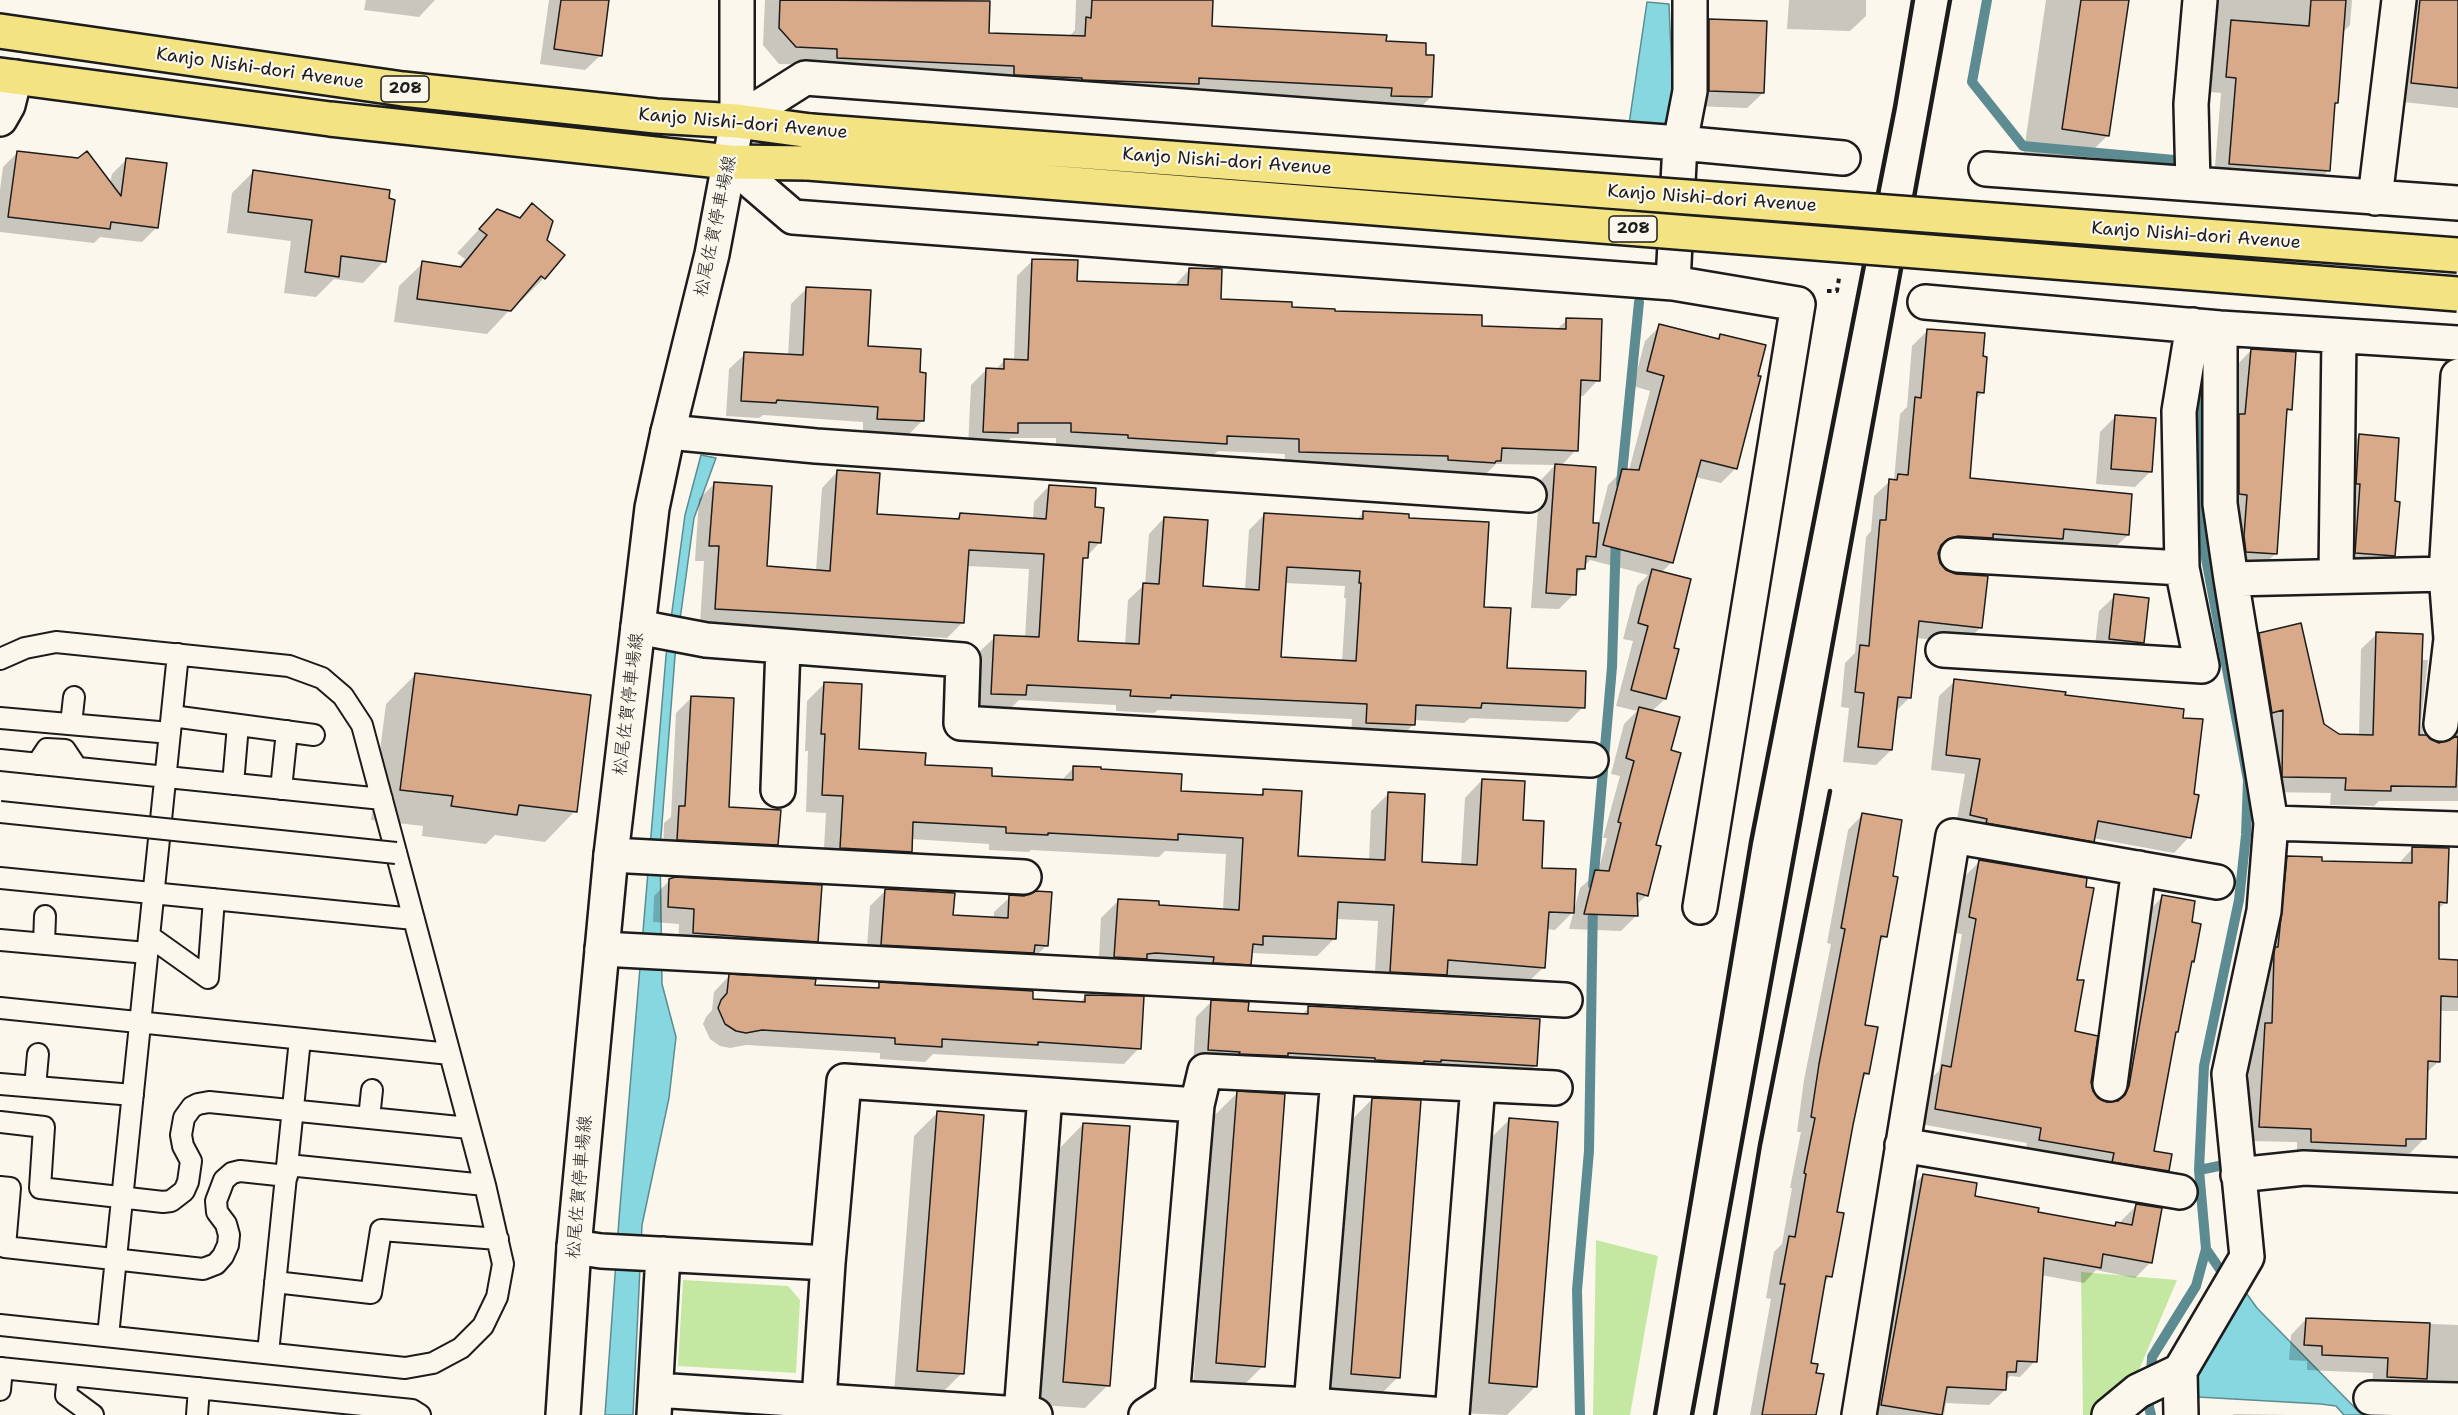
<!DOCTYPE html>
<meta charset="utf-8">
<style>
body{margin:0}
canvas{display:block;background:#fbf7ec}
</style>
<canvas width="2458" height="1415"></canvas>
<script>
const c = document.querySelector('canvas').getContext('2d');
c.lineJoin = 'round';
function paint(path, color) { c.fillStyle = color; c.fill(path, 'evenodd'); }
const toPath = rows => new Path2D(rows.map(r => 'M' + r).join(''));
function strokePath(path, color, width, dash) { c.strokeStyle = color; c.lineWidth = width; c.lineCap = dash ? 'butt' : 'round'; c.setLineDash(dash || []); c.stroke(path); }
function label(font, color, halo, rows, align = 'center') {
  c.font = font + ' "Shantell Sans","Klee One",sans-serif'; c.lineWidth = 4.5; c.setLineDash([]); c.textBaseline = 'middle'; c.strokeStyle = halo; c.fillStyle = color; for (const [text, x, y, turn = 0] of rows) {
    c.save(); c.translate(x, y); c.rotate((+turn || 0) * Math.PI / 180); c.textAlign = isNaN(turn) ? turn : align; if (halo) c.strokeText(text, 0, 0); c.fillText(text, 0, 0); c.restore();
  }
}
paint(toPath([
 [1596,1240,1658,1256,1630,1415,1593,1415],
 [2081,1272,2177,1280,2136,1377,2089,1415,2083,1415],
 [683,1280,788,1286,800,1300,796,1373,678,1366]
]), '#c4e8a1');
const water = toPath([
 [1647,2,1669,4,1673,100,1664,126,1629,124,1647,2],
 [701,455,716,458,694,518,675,656,660,849,662,984,676,1037,669,1098,642,1225,633,1415,605,1415,619,1219,666,656,685,515,701,455],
 [2226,1265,2257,1308,2362,1415,2344,1415,2336,1406,2321,1404,2198,1397,2198,1376,2236,1301,2217,1276,2226,1265]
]);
paint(water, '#86d7df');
strokePath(water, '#5c8c91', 1.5);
paint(toPath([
 [366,0,435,0,419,17,364,10],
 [549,0,608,0,601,55,585,70,540,64],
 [765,0,988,2,987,34,1070,36,1075,30,1076,0,1211,0,1210,28,1385,43,1424,56,1431,97,1414,114,821,65,779,64,763,45],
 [1789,0,1866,0,1866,16,1850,31,1787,29],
 [2046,0,2127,0,2108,135,2066,177,2021,171],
 [2210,0,2352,0,2350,25,2342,33,2336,102,2333,106,2328,171,2313,186,2214,179,2221,93,2211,92,2218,9,2209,8],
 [2405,0,2458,0,2458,108,2394,101],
 [1709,20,1763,93,1747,108,1694,106,1694,36],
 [18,152,110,184,112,174,127,159,157,227,142,242,100,237,94,243,0,232,0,190,3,167],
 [253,172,384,261,363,283,334,279,316,297,284,293,291,241,227,233,232,193],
 [532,205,544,278,521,301,519,300,487,334,394,322,399,286,423,263,457,268,465,259,457,253,497,210,518,219],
 [1033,260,1075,282,1174,286,1189,270,1219,301,1480,327,1556,330,1567,320,1598,380,1583,396,1579,396,1576,450,1561,466,1592,524,1598,525,1608,485,1623,470,1629,470,1650,391,1633,386,1645,341,1660,326,1716,340,1720,336,1736,468,1721,483,1695,477,1672,562,1661,573,1672,649,1665,699,1652,711,1670,751,1647,895,1636,905,1636,916,1621,931,1569,929,1580,888,1598,872,1607,838,1603,838,1620,776,1611,774,1624,724,1637,711,1616,706,1633,641,1623,639,1637,586,1648,575,1590,560,1575,576,1574,594,1559,609,1531,608,1540,481,1555,465,1496,464,1484,476,1433,475,1433,471,1284,467,1285,454,1218,451,1210,458,1113,453,1114,450,1056,447,1056,438,1011,438,1001,448,968,447,971,385,986,370,995,370,1004,361,1014,361,1017,276],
 [806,289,867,348,919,373,922,421,907,436,863,434,863,422,763,415,759,418,726,416,729,369,745,354,788,356,791,304],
 [1928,330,1981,358,1983,392,1975,400,1969,480,2128,535,2112,550,1937,552,1939,564,1981,627,1965,643,1916,638,1910,697,1895,712,1891,750,1876,765,1843,762,1849,708,1841,707,1845,663,1855,653,1866,537,1871,531,1874,496,1890,481,1894,480,1900,414,1907,407,1912,346],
 [2251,350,2290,409,2286,414,2275,554,2260,569,2231,567,2236,366],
 [2116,416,2150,472,2135,487,2096,484,2100,432],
 [2359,436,2393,503,2394,556,2378,571,2340,568,2344,451],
 [837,472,876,515,955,520,960,515,1033,520,1034,502,1049,486,1094,508,1100,542,1081,563,1076,642,1125,645,1128,600,1145,584,1149,534,1164,518,1202,587,1245,590,1249,530,1265,514,1356,520,1364,512,1407,519,1482,608,1505,669,1583,707,1568,722,1470,718,1464,723,1414,720,1414,724,1398,740,1351,738,1352,719,1158,710,1154,713,1116,711,1116,705,1019,700,1009,710,977,709,979,652,995,637,1025,638,1029,569,966,566,963,622,947,638,700,624,704,561,695,561,699,499,714,484,765,568,816,571,822,488],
 [1285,583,1345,586,1344,598,1346,598,1342,662,1280,659],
 [2115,596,2143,642,2127,657,2094,654,2099,611],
 [2260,634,2322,725,2339,736,2359,736,2361,649,2377,634,2420,660,2428,660,2421,722,2423,733,2429,741,2438,744,2445,743,2452,677,2458,672,2458,801,2379,801,2374,806,2330,805,2331,793,2268,792,2244,650],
 [416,674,575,811,545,842,495,835,486,844,422,836,423,826,371,820,386,704],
 [1955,681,2064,697,2182,719,2189,837,2174,853,2093,838,2077,856,1955,831,1965,774,1931,770,1939,696],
 [824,684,857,750,924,767,990,778,1061,781,1074,767,1179,793,1258,796,1264,791,1297,857,1369,861,1371,811,1388,794,1420,863,1461,865,1465,798,1482,780,1522,821,1540,869,1572,913,1555,930,1546,929,1544,967,1526,984,1374,989,1378,921,1336,919,1335,938,1317,956,1252,953,1250,964,1233,981,1098,974,1101,918,1119,900,1158,906,1223,910,1226,854,1165,851,1159,857,1031,850,1029,852,989,850,989,844,911,839,910,852,893,869,823,865,826,813,806,812,808,751,805,751,807,701],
 [691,698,727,808,777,844,761,860,663,855,664,823,671,817,676,713],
 [1862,815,1891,877,1886,936,1878,944,1863,1026,1868,1073,1861,1080,1836,1213,1830,1276,1823,1284,1809,1364,1809,1415,1750,1415,1771,1299,1766,1298,1774,1252,1782,1244,1792,1188,1790,1188,1801,1132,1797,1132,1804,1080,1831,944,1827,943,1848,830],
 [2413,848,2446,902,2437,910,2438,961,2458,961,2458,1011,2439,1011,2439,1061,2426,1073,2424,1139,2410,1153,2397,1153,2390,1160,2297,1156,2297,1142,2245,1141,2251,1039,2258,1032,2260,969,2273,872,2288,858,2321,863,2399,863],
 [1980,861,2076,981,2073,1033,2090,1081,2091,1091,2097,1100,2107,1104,2114,1103,2147,913,2162,897,2190,923,2193,961,2190,964,2175,1034,2152,1152,2168,1170,2152,1186,2025,1155,2027,1143,1920,1124,1927,1082,1939,1071,1962,934,1955,933,1964,877],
 [670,880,817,941,801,957,678,948,679,924,653,922,654,896],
 [885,891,951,917,994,919,994,912,1010,897,1047,945,1031,961,866,960,870,906],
 [729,976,814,986,874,990,880,984,1078,1004,1086,996,1139,1048,1124,1064,933,1054,925,1062,880,1059,880,1053,746,1045,730,1048,720,1046,710,1039,703,1024,706,1017,712,1010,714,992],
 [1211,1002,1246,1012,1301,1015,1309,1008,1536,1065,1520,1081,1193,1065,1196,1017],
 [1237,1093,1263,1366,1240,1389,1193,1386,1214,1116],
 [1372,1099,1398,1377,1368,1407,1322,1404,1342,1130],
 [937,1113,962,1373,939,1396,894,1393,914,1136],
 [1509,1120,1536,1386,1507,1415,1460,1413,1479,1150],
 [1083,1124,1108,1385,1085,1408,1040,1405,1060,1148],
 [1923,1175,1973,1198,2036,1213,2113,1227,2117,1224,2121,1224,2121,1221,2137,1205,2151,1262,2135,1278,2096,1270,2084,1283,2041,1275,2035,1361,2020,1377,2010,1376,2005,1381,2005,1390,1989,1405,1946,1403,1944,1415,1871,1415,1908,1191],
 [2306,1319,2458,1325,2458,1405,2372,1392,2373,1373,2307,1370,2307,1361,2289,1360,2291,1335],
 [2234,1414,2290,1415,2233,1415]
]), '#0003');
strokePath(toPath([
 [1987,0,1972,82,2023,146,2174,160],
 [1621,484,1639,302],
 [1593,885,1612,667,1616,535],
 [2199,1170,2234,1163],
 [2206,1249,2228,1281],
 [1580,1415,1577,1290,1589,1151,1593,900],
 [2151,1415,2149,1407,2152,1357,2196,1286,2206,1249,2199,1170,2204,1066,2239,900,2246,835,2248,780,2204,548,2200,491,2203,365]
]), '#5c8c91', 10);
const building = toPath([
 [561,0,609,0,602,56,554,49,561,0],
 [780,0,990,1,989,33,1085,36,1086,17,1091,18,1092,0,1213,0,1212,26,1387,35,1386,41,1426,43,1426,55,1434,55,1432,97,1391,96,1392,88,1199,78,1199,84,1082,80,1082,78,1014,75,1014,66,837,58,837,49,796,47,779,28,780,0],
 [2081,0,2129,0,2109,136,2062,129,2081,0],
 [2311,0,2346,0,2338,103,2335,103,2330,171,2229,164,2236,78,2226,77,2231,20,2309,26,2311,0],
 [2420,0,2458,0,2458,88,2411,83,2420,0],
 [1709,19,1767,21,1764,93,1709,91,1709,19],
 [17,151,78,158,87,151,121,196,126,158,167,163,158,228,111,222,110,229,8,217,17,151],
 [253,170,390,190,389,198,395,200,386,262,341,256,339,277,305,272,312,220,248,212,253,170],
 [532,203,553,221,547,240,565,255,545,279,541,276,511,311,417,299,422,261,461,267,487,235,479,229,497,209,520,218,532,203],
 [1032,259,1078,260,1077,281,1188,285,1189,268,1222,269,1221,299,1292,302,1292,307,1335,309,1335,311,1482,315,1482,326,1566,329,1566,318,1602,319,1600,381,1581,380,1578,451,1502,448,1501,461,1496,461,1495,463,1448,460,1448,456,1299,452,1299,439,1227,436,1227,444,1128,438,1128,435,1071,432,1071,423,1018,423,1018,433,983,432,986,368,1004,369,1004,359,1028,360,1032,259],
 [806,287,871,290,868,346,921,349,920,372,926,373,924,421,877,419,878,407,777,400,776,403,741,401,744,352,803,355,806,287],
 [1659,324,1719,339,1720,334,1766,345,1758,376,1761,376,1737,469,1701,460,1673,563,1603,545,1622,469,1639,470,1664,376,1647,371,1659,324],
 [1927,329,1985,333,1983,356,1987,357,1984,393,1977,392,1970,478,2132,494,2129,535,2064,529,2063,539,1993,534,1993,538,1958,536,1948,539,1941,545,1938,553,1940,563,1946,570,1956,574,1988,576,1982,628,1919,621,1911,698,1898,697,1892,750,1858,747,1864,693,1855,692,1860,645,1869,646,1880,520,1886,520,1889,479,1897,480,1898,474,1908,475,1915,397,1921,398,1927,329],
 [2251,349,2296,352,2292,410,2287,409,2277,554,2246,552,2244,536,2247,495,2239,494,2239,414,2245,414,2251,349],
 [2115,415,2156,418,2152,472,2111,469,2115,415],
 [2359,434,2399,438,2395,501,2400,502,2395,556,2355,553,2360,484,2356,484,2359,434],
 [1555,464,1596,467,1593,523,1599,523,1596,557,1586,556,1585,569,1577,569,1576,595,1546,593,1555,464],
 [837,470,880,473,877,514,959,519,960,513,1046,519,1049,485,1096,488,1095,507,1104,508,1101,543,1089,542,1088,558,1083,558,1078,641,1139,644,1143,583,1159,584,1164,517,1208,520,1203,586,1259,590,1264,513,1363,519,1363,511,1409,514,1409,518,1489,522,1484,607,1511,608,1507,668,1586,671,1585,708,1482,703,1481,708,1416,705,1415,725,1366,723,1367,704,1171,695,1171,698,1130,696,1131,690,1027,685,1026,695,991,694,994,635,1039,637,1044,554,969,550,964,623,715,609,719,546,709,546,714,482,772,486,767,566,830,571,837,470],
 [1287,567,1360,571,1359,583,1361,583,1356,661,1281,657,1287,567],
 [1652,569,1691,579,1674,648,1679,649,1666,699,1631,690,1648,626,1638,623,1652,569],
 [2114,594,2149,598,2144,643,2109,639,2114,594],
 [2301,623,2324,724,2339,734,2373,735,2376,632,2423,634,2419,735,2427,735,2430,739,2439,743,2458,736,2456,787,2391,786,2391,791,2345,790,2346,778,2282,777,2283,710,2272,713,2259,633,2301,623],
 [415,673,591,695,577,812,519,805,517,815,451,806,453,796,400,790,415,673],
 [1954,679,2066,692,2065,695,2184,709,2183,718,2203,719,2194,794,2199,795,2191,838,2098,821,2094,842,1986,823,1987,819,1970,815,1980,759,1946,755,1954,679],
 [824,682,862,684,859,749,926,753,925,765,992,768,992,776,1073,780,1073,766,1101,767,1101,769,1182,774,1181,791,1263,795,1263,789,1302,791,1298,856,1385,860,1388,792,1425,794,1422,862,1477,865,1482,779,1525,781,1523,820,1544,821,1542,868,1576,869,1574,913,1549,912,1545,968,1448,960,1447,975,1390,972,1394,905,1338,902,1336,939,1263,936,1263,945,1253,944,1251,965,1213,963,1214,957,1156,953,1147,954,1147,959,1114,957,1118,899,1159,901,1159,905,1239,910,1243,838,1178,834,1178,840,1048,833,1048,835,1006,833,1006,827,913,822,912,852,840,848,843,796,822,795,825,734,821,734,824,682],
 [691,696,734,698,729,807,781,810,778,845,677,840,679,806,685,806,691,696],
 [1639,707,1680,717,1671,750,1681,753,1656,845,1661,846,1653,876,1648,896,1637,893,1638,916,1584,914,1595,870,1609,871,1621,823,1618,822,1634,761,1626,758,1639,707],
 [1862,813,1902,820,1893,876,1898,877,1887,937,1881,936,1865,1025,1878,1027,1869,1074,1864,1073,1853,1125,1837,1212,1844,1213,1832,1277,1826,1276,1811,1363,1818,1364,1816,1373,1824,1374,1816,1415,1762,1415,1785,1284,1780,1284,1789,1236,1795,1237,1806,1174,1804,1173,1815,1118,1811,1117,1819,1064,1845,929,1841,928,1862,813],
 [2412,847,2449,848,2447,903,2439,902,2439,959,2458,960,2458,997,2441,996,2440,1062,2428,1061,2426,1139,2406,1139,2406,1146,2311,1142,2311,1129,2259,1127,2265,1023,2272,1023,2274,954,2275,947,2278,947,2287,856,2322,857,2322,861,2412,863,2412,847],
 [1979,860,2087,878,2086,887,2094,888,2077,980,2084,980,2075,1031,2098,1036,2091,1082,2093,1091,2098,1098,2107,1102,2118,1101,2125,1095,2129,1086,2162,895,2195,901,2192,922,2201,924,2194,962,2192,961,2178,1032,2176,1032,2154,1151,2172,1154,2169,1171,2112,1162,2114,1153,2039,1140,2041,1128,1935,1109,1942,1065,1951,1067,1976,919,1969,917,1979,860],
 [675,877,822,885,818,942,693,933,694,909,668,907,669,879,675,877],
 [885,889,955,893,953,915,1008,918,1009,895,1024,896,1035,891,1052,892,1048,946,1035,945,1034,953,881,945,885,889],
 [729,974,816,979,815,985,879,988,879,982,1033,991,1033,999,1085,1002,1085,995,1144,996,1141,1049,1038,1042,1038,1045,942,1039,942,1047,895,1044,895,1038,762,1030,746,1033,736,1031,725,1024,718,1008,721,1000,727,993,729,974],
 [1211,1000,1249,1002,1248,1011,1308,1014,1308,1006,1540,1019,1537,1066,1441,1060,1441,1062,1424,1061,1424,1063,1375,1060,1375,1058,1288,1053,1288,1056,1239,1054,1240,1052,1208,1050,1211,1000],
 [1237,1091,1285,1094,1265,1367,1216,1363,1237,1091],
 [1372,1098,1421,1100,1400,1378,1351,1374,1372,1098],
 [937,1111,984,1115,964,1374,917,1371,937,1111],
 [1509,1118,1558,1122,1537,1387,1489,1383,1509,1118],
 [1083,1123,1130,1126,1110,1386,1063,1382,1083,1123],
 [1923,1174,1977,1183,1975,1196,2039,1208,2038,1212,2115,1226,2116,1222,2132,1225,2136,1204,2162,1208,2152,1263,2103,1254,2101,1268,2044,1258,2037,1362,2017,1361,2016,1372,2007,1372,2006,1390,1947,1387,1942,1415,1881,1405,1923,1174],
 [2306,1318,2430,1323,2427,1379,2387,1377,2388,1358,2322,1355,2322,1346,2304,1345,2306,1318]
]);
paint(building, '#d9aa8a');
strokePath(building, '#1c1c1c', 1.5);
const lane = toPath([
 [0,659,25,648,56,642,260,663,289,666,322,678,343,696,362,725,485,1185,503,1264,497,1297,483,1326,461,1348,433,1363,405,1368,0,1325],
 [172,716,314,735],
 [0,718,170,733],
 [71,724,74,697],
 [0,760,382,799],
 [37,764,47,749,65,750,77,768],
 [233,784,238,725],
 [281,789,287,731],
 [0,878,414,919],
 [149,936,208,978,214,899],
 [0,940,147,953],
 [44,944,45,916],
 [0,1008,450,1054],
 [0,1084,133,1095],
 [35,1087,38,1054],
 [369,1118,372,1090],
 [0,1122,44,1127,40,1188,163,1202,171,1201,184,1191,188,1182,191,1161,183,1146,181,1135,184,1118,192,1107,198,1104,209,1102,469,1128],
 [288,1165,485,1185],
 [0,1187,10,1188,5,1247,203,1269,216,1264,223,1256,228,1245,229,1235,226,1224,217,1212,216,1201,224,1180,232,1173,240,1171,287,1176],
 [275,1282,371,1293,381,1230,498,1239],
 [108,1336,178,654],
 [268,1353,300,1039],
 [0,1368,412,1410,420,1415],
 [68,1375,66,1395,93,1415],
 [0,1390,2,1368],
 [197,1415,199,1388]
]);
const street = toPath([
 [0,119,8,105,15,77],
 [737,121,805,78,1680,143,1843,158],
 [729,162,793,217,1673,283,1798,304,1700,907],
 [1986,169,2458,203],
 [2193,184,2191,104,2200,0],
 [2375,198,2399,0],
 [1673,283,1680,143,1690,91,1690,0],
 [1925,302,2220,328,2458,343],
 [2220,328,2220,504,2231,579,2446,574],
 [2458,376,2446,574,2451,639,2458,639],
 [668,432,816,446,1529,495],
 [1957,555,2182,568],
 [2336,575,2339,336],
 [2231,579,2271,823],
 [638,627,706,640,963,660,961,723,1591,760],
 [1943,650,2202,666,2182,568,2179,411,2193,325],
 [2441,724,2451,639],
 [778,790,783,646],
 [611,855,1024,877],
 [602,949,1565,1000],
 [2110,1084,2139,868],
 [1197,1105,1172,1398,1311,1405,1445,1415],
 [1902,1145,2180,1192],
 [2238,1175,2304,1168,2458,1175],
 [574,1247,601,1251,828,1263,844,1081,1197,1105,1205,1071,1555,1088],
 [2180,1371,2181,1415],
 [656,1390,1035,1415],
 [2371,1398,2458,1400],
 [819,1400,828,1263],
 [1311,1405,1338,1078],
 [1021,1414,1045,1095],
 [654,1415,663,1254],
 [1146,1415,1172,1398],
 [1452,1415,1478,1085],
 [1859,1415,1953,836,2217,882],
 [2109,1415,2138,1391,2180,1371,2247,1257,2229,1074,2264,911,2271,823,2458,829]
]);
const secondary = toPath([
 [563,1415,574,1247,611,855,652,508,668,432,712,254,737,121,737,0]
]);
const highway = toPath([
 [0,31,403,89,656,116,737,121,811,131],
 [0,75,330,119,729,162,808,163]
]);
strokePath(lane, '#1c1c1c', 24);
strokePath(street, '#1c1c1c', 38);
strokePath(secondary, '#1c1c1c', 38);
strokePath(highway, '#1c1c1c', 38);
strokePath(toPath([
 [1827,291,1837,291,1839,278]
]), '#1c1c1c', 4, [4.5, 4.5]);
strokePath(lane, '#fbf7ec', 20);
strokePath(street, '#fbf7ec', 33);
strokePath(secondary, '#fbf7ec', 33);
strokePath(highway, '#f4e382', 33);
strokePath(toPath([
 [1655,1415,1751,842,1895,107,1913,0],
 [1692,1415,1950,0],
 [1715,1415,1760,1145,1830,791]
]), '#1c1c1c', 4.5);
const laneBridge = toPath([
 [0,812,396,853]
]);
const highwayBridge = toPath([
 [811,131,2458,255],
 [808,163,2458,294]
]);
strokePath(laneBridge, '#1c1c1c', 24, []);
strokePath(highwayBridge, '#1c1c1c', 38, []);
strokePath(laneBridge, '#fbf7ec', 20);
strokePath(highwayBridge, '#f4e382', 33);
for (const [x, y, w] of [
 [405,89,48],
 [1633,229,48]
]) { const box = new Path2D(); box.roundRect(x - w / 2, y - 13, w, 26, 4.5); c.fillStyle = '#fbf7ec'; c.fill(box); strokePath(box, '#1c1c1c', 1.5); }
label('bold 16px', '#1c1c1c', null, [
 ["208",405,89],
 ["208",1633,229]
]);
label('18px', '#1c1c1c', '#fbf7ec', [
 ["Kanjo Nishi-dori Avenue",260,69,8],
 ["Kanjo Nishi-dori Avenue",743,124,5],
 ["Kanjo Nishi-dori Avenue",1227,162,4],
 ["Kanjo Nishi-dori Avenue",1712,199,4],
 ["松尾佐賀停車場線",716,226,-78],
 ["Kanjo Nishi-dori Avenue",2196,236,4],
 ["松尾佐賀停車場線",629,704,-83],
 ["松尾佐賀停車場線",580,1187,-85]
]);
</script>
